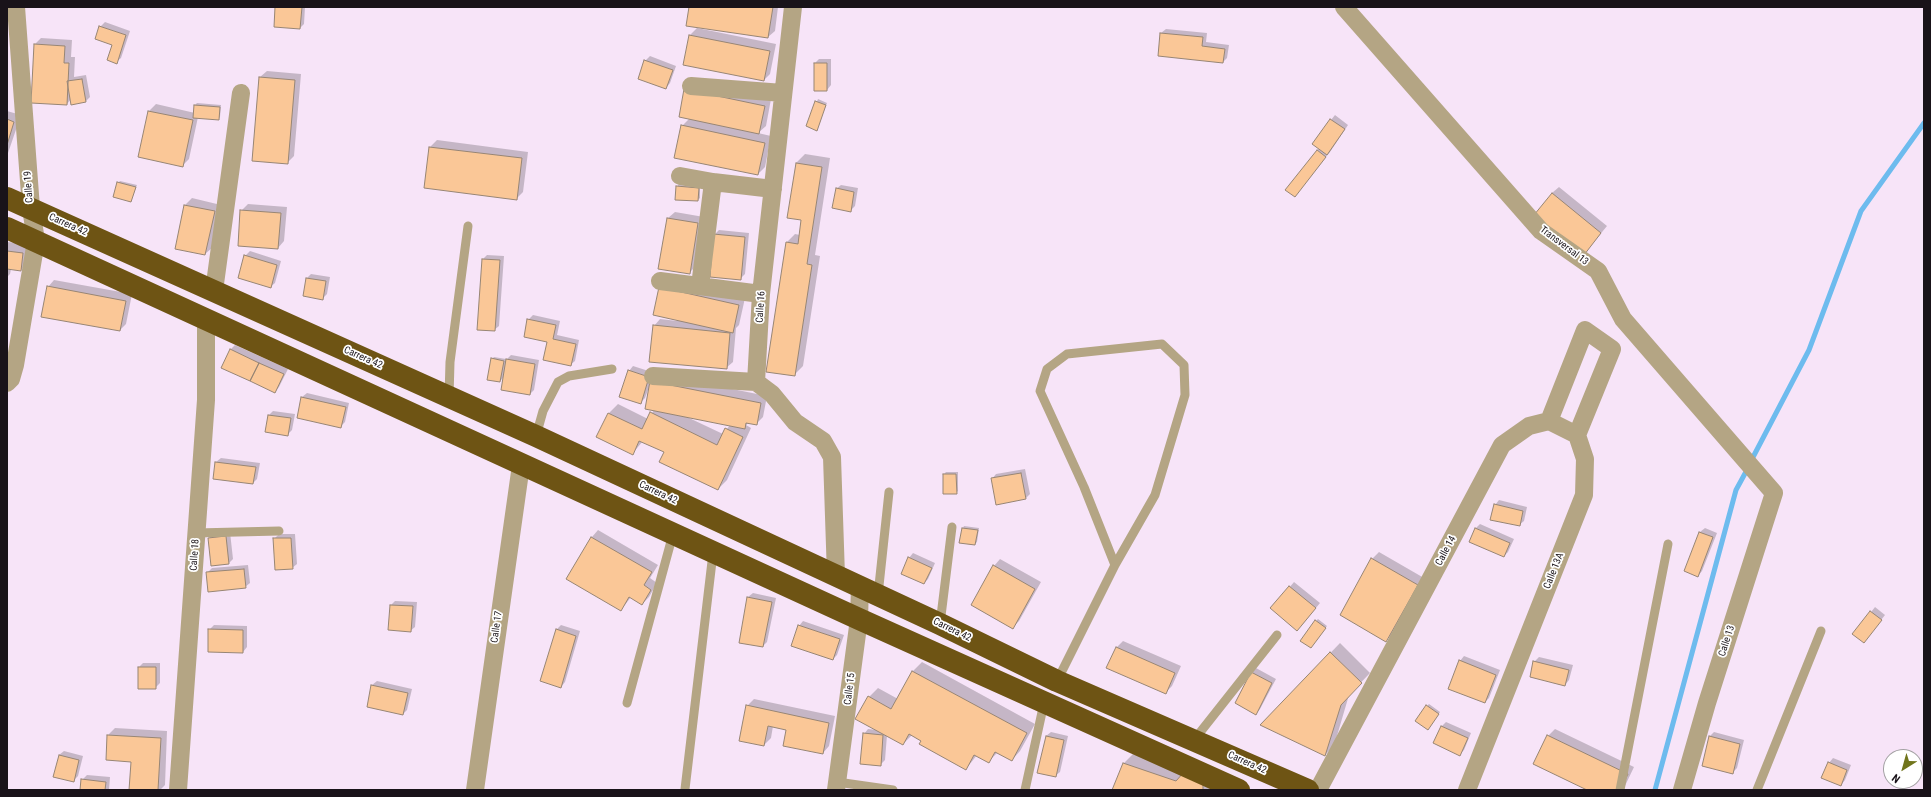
<!DOCTYPE html>
<style>
body{margin:0}
#map{position:relative;width:1931px;height:797px;overflow:hidden;background:#f7e4f8;font-family:"Roboto Condensed",sans-serif}
canvas{display:block}
.frame{position:absolute;inset:0;border:8px solid #191319;pointer-events:none}
.north{position:absolute;left:1883px;top:749px;width:40px;height:40px;box-sizing:border-box;background:#fff;border:1px solid #a3a1a3;border-radius:50%;rotate:217deg;font-size:11px;font-weight:700;line-height:16px;text-align:center;color:#191319}
.north::after{content:'';display:block;margin:auto;width:14px;height:18px;background:#71751c;clip-path:polygon(50% 0,100% 100%,50% 72%,0 100%)}
</style>
<div id="map">
<canvas width="1931" height="797"></canvas>
<div class="frame"></div>
<div class="north">N</div>
</div>
<script>
const c = document.querySelector('canvas').getContext('2d');
c.lineJoin = 'round';
function paint(path, color) { c.fillStyle = color; c.fill(path, 'evenodd'); }
const toPath = rows => new Path2D(rows.map(r => 'M' + r).join(''));
function strokePath(path, color, width, dash) { c.strokeStyle = color; c.lineWidth = width; c.lineCap = dash ? 'butt' : 'round'; c.setLineDash(dash || []); c.stroke(path); }
function label(font, color, halo, rows, align = 'center') {
  c.font = font + ' "Roboto Condensed",sans-serif'; c.lineWidth = 3.5; c.setLineDash([]); c.textBaseline = 'middle'; c.strokeStyle = halo; c.fillStyle = color; for (const [text, x, y, turn = 0] of rows) {
    c.save(); c.translate(x, y); c.rotate((+turn || 0) * Math.PI / 180); c.textAlign = isNaN(turn) ? turn : align; if (halo) c.strokeText(text, 0, 0); c.fillText(text, 0, 0); c.restore();
  }
}
paint(toPath([
 [276,7,305,7,304,24,300,28],
 [690,7,778,7,775,31,768,37,687,25],
 [105,22,130,31,121,58,116,62,114,44,100,27],
 [697,28,776,44,770,74,764,80,685,64,690,35],
 [1166,29,1207,33,1206,42,1229,45,1227,58,1223,62,1159,55,1161,33],
 [41,38,72,40,71,57,75,57,74,77,86,75,90,97,86,101,71,99,67,104,34,45],
 [650,56,676,66,670,83,666,88,645,61],
 [819,59,831,59,831,85,827,90,815,63],
 [267,71,301,74,294,156,287,163,260,77],
 [685,89,771,99,766,126,758,133,771,136,765,167,758,174,682,126,690,118],
 [818,99,827,103,817,129,807,126],
 [197,103,221,105,220,117,218,119,198,117,189,159,182,166,140,156,149,111,156,104,195,113,195,105],
 [7,111,21,115,7,156],
 [1335,115,1348,125,1330,152,1295,196,1287,190,1319,148,1331,120],
 [437,140,528,152,523,192,517,198,430,147],
 [805,154,830,158,815,255,820,256,803,366,794,375,786,243,795,234,800,235,803,219,796,163],
 [120,181,137,185,131,201,118,183],
 [678,185,700,186,700,198,698,200,677,187],
 [841,185,858,188,855,206,850,211,836,189],
 [1559,187,1607,226,1584,254,1552,193],
 [192,198,221,205,212,248,205,254,176,248,185,205],
 [248,204,287,207,284,241,278,248,241,211],
 [675,212,704,217,696,266,689,273,668,218],
 [719,230,749,233,745,274,741,278,714,235],
 [7,242,32,244,30,261,21,270,11,269,10,274,7,277],
 [250,251,281,261,275,283,270,287,245,256],
 [487,255,504,256,499,326,494,330,478,329,483,259],
 [311,274,330,277,327,294,322,299,304,295,307,278],
 [54,280,132,294,126,324,120,330,48,287],
 [660,288,745,298,739,325,736,328,733,362,726,368,654,326,660,319,677,321,677,319],
 [533,315,560,321,557,335,579,340,575,361,570,365,528,320],
 [235,345,288,369,279,387,275,392,231,349],
 [511,355,539,360,534,390,530,394,504,377,500,381,492,359,494,357,506,359,505,361],
 [633,366,658,374,767,396,763,417,756,424,749,422,746,425,751,428,727,480,718,489,665,452,643,441,632,454,609,413,618,404,648,419,654,410,649,390,648,390,645,398,641,402,629,371],
 [687,417,730,425,723,434],
 [307,393,349,403,345,422,341,426,302,397],
 [273,411,295,414,292,430,287,435,266,431,269,415],
 [221,458,260,463,257,479,253,483,214,478,216,462],
 [1025,469,1030,494,1026,498,992,479,996,474],
 [946,472,958,472,958,491,956,493,944,474],
 [1499,500,1527,507,1524,521,1519,525,1495,505],
 [1480,524,1514,539,1508,552,1504,556,1470,541,1476,528],
 [964,526,979,528,977,542,975,544,963,528],
 [1705,528,1717,533,1702,571,1698,576,1685,571,1700,532],
 [598,530,658,565,650,578,657,583,649,597,642,604,631,597,621,610,568,579,592,537],
 [230,532,233,559,228,564,209,538,213,534],
 [279,534,295,534,297,564,292,568,274,539],
 [1379,552,1424,578,1393,634,1386,640,1372,559],
 [913,553,935,563,928,579,924,583,909,558],
 [1000,559,1041,582,1019,621,1013,627,994,566],
 [248,565,250,583,245,587,207,573,212,568],
 [1294,582,1320,603,1302,625,1272,608],
 [753,593,776,598,767,642,763,646,748,597],
 [395,601,417,602,415,627,410,631,389,629,391,605],
 [1875,607,1885,615,1868,637,1854,634],
 [1318,619,1327,626,1313,645,1316,621],
 [803,621,844,635,837,655,833,659,799,626],
 [214,625,247,626,247,647,243,652,209,630],
 [561,625,580,631,565,682,561,687,556,630],
 [1123,641,1181,666,1172,686,1165,693,1116,648],
 [1340,643,1370,673,1349,695,1334,746,1325,755,1262,724],
 [1464,656,1500,670,1489,698,1485,702,1460,661],
 [1539,657,1573,665,1569,680,1565,685,1534,662],
 [922,662,1035,724,1020,751,1012,760,997,753,988,762,977,755,966,769,912,735,903,744,887,735,885,760,880,765,864,734,868,729,878,730,869,697,878,688,898,699,913,671],
 [143,663,160,663,160,683,155,688,139,667],
 [1256,668,1276,679,1260,709,1256,714,1252,673],
 [377,681,412,689,407,710,403,714,372,685],
 [754,699,835,716,829,746,823,753,787,729,773,726,771,738,764,745,747,706],
 [1429,704,1440,712,1430,727,1427,706],
 [1446,722,1471,733,1464,750,1460,754,1434,743,1442,726],
 [115,728,167,731,165,785,160,790,130,790,132,761,108,735],
 [1555,729,1634,767,1623,790,1589,790,1548,736],
 [1051,732,1068,736,1060,772,1055,776,1046,736],
 [1714,732,1744,740,1737,768,1732,773,1710,736],
 [64,751,83,756,78,776,73,781,59,755],
 [1133,754,1212,776,1211,790,1113,790,1124,763],
 [1833,758,1851,765,1845,780,1841,785,1829,763],
 [87,775,110,777,109,790,81,790,82,780]
]), '#0003');
strokePath(toPath([
 [1751,461,1809,350,1861,211,1924,123],
 [1655,790,1736,490,1748,468]
]), '#6dbbee', 5);
const building = toPath([
 [275,7,302,7,300,29,274,27,275,7],
 [689,7,773,7,768,38,686,26,689,7],
 [99,26,126,35,117,64,107,60,112,45,95,39,99,26],
 [1160,33,1203,37,1202,46,1225,49,1223,63,1158,56,1160,33],
 [689,35,770,51,764,81,683,65,689,35],
 [34,44,65,46,64,63,69,63,67,105,31,103,34,44],
 [644,60,673,70,666,89,638,79,644,60],
 [814,63,827,63,827,91,814,91,814,63],
 [259,77,295,80,288,164,252,161,259,77],
 [82,79,86,102,71,105,67,81,82,79],
 [684,89,765,106,759,134,679,117,684,89],
 [815,101,826,105,817,131,806,126,815,101],
 [194,105,220,107,219,120,193,118,194,105],
 [148,111,193,120,183,167,138,157,148,111],
 [7,119,14,122,7,145,7,119],
 [1330,119,1345,129,1327,155,1312,144,1330,119],
 [681,125,765,143,758,175,674,158,681,125],
 [429,147,522,158,517,200,424,188,429,147],
 [1317,150,1326,157,1295,197,1285,190,1317,150],
 [796,163,822,167,807,264,812,265,795,376,766,372,786,242,798,244,801,220,787,218,796,163],
 [117,182,136,187,131,202,113,197,117,182],
 [676,186,699,188,698,201,675,200,676,186],
 [836,188,854,192,851,212,832,208,836,188],
 [1552,193,1601,233,1584,255,1534,215,1552,193],
 [184,205,215,211,205,255,175,249,184,205],
 [240,210,281,213,278,249,238,246,240,210],
 [667,218,698,223,690,274,658,269,667,218],
 [713,234,745,237,741,280,710,277,713,234],
 [7,251,23,253,21,271,7,269,7,251],
 [244,255,277,265,271,288,238,278,244,255],
 [482,259,500,260,495,331,477,330,482,259],
 [306,278,326,281,323,300,303,296,306,278],
 [47,286,126,301,120,331,41,317,47,286],
 [659,287,739,305,733,333,653,315,659,287],
 [527,319,556,325,553,339,576,344,571,366,543,360,547,342,524,337,527,319],
 [653,325,730,333,727,369,649,362,653,325],
 [230,349,259,363,250,381,221,368,230,349],
 [491,358,504,361,500,382,487,380,491,358],
 [506,359,535,364,530,395,501,390,506,359],
 [259,363,284,374,275,393,250,381,259,363],
 [628,370,649,377,641,404,619,397,628,370],
 [650,381,761,403,757,425,746,423,745,429,645,409,650,381],
 [301,397,346,407,341,428,297,418,301,397],
 [650,412,717,445,725,428,743,437,718,490,659,462,664,452,639,441,633,455,596,437,608,413,642,429,650,412],
 [268,415,291,418,288,436,265,432,268,415],
 [215,462,256,467,253,484,213,479,215,462],
 [1021,473,1026,499,996,505,991,478,1021,473],
 [943,474,956,474,957,494,943,494,943,474],
 [1494,504,1523,511,1520,526,1490,520,1494,504],
 [962,528,978,530,975,545,959,543,962,528],
 [1475,528,1510,543,1504,557,1469,542,1475,528],
 [1699,532,1713,537,1698,577,1684,571,1699,532],
 [226,536,229,564,211,566,208,538,226,536],
 [591,537,652,572,644,585,651,590,642,605,629,597,621,611,566,579,591,537],
 [273,538,291,538,293,569,275,570,273,538],
 [908,557,932,568,924,584,901,574,908,557],
 [1371,558,1418,585,1386,642,1340,615,1371,558],
 [993,565,1035,589,1013,629,971,605,993,565],
 [244,569,246,588,208,592,206,572,244,569],
 [1289,586,1316,608,1297,631,1270,608,1289,586],
 [747,597,772,602,763,647,739,643,747,597],
 [390,605,413,606,411,632,388,630,390,605],
 [1870,611,1882,620,1864,643,1852,634,1870,611],
 [1315,620,1326,628,1311,648,1300,641,1315,620],
 [798,625,840,639,833,660,791,646,798,625],
 [208,629,243,630,243,653,208,652,208,629],
 [556,629,576,636,561,688,540,681,556,629],
 [1116,647,1175,673,1166,694,1106,668,1116,647],
 [1330,652,1362,683,1341,705,1325,756,1260,725,1330,652],
 [1459,660,1496,675,1485,703,1448,689,1459,660],
 [1533,661,1569,670,1565,686,1530,677,1533,661],
 [138,667,156,667,156,689,138,689,138,667],
 [912,671,1027,733,1012,761,995,752,989,763,974,755,966,770,919,744,921,741,909,734,903,745,855,719,868,696,891,709,912,671],
 [1251,672,1272,683,1256,715,1235,703,1251,672],
 [371,685,408,693,403,715,367,707,371,685],
 [746,705,829,723,823,754,783,746,786,730,768,726,764,746,739,741,746,705],
 [1426,705,1439,714,1428,730,1415,721,1426,705],
 [1441,726,1468,738,1460,756,1433,743,1441,726],
 [863,733,883,735,881,766,860,764,863,733],
 [107,735,161,738,158,790,129,790,131,762,106,760,107,735],
 [1547,735,1628,774,1620,790,1587,790,1533,764,1547,735],
 [1046,736,1064,740,1056,777,1037,773,1046,736],
 [1709,736,1740,744,1733,774,1702,766,1709,736],
 [59,755,79,760,74,782,53,777,59,755],
 [1828,762,1847,770,1841,786,1821,778,1828,762],
 [1123,763,1176,781,1184,772,1203,785,1203,790,1112,790,1123,763],
 [81,779,106,782,105,790,80,790,81,779]
]);
paint(building, '#fac797');
strokePath(building, '#978574', 1);
strokePath(toPath([
 [449,397,450,362,468,226],
 [536,436,543,411,558,382,569,376,612,369],
 [196,533,279,531],
 [878,595,889,492],
 [940,624,952,527],
 [1057,681,1115,565,1155,495,1185,395,1184,365,1162,344,1067,354,1047,369,1040,391,1084,487,1115,565],
 [627,703,673,534],
 [1194,740,1277,635],
 [837,782,893,790],
 [685,789,713,553],
 [1025,790,1044,703],
 [1620,790,1668,544],
 [1757,790,1821,631]
]), '#b4a584', 9);
strokePath(toPath([
 [1344,7,1541,231,1598,271,1623,319,1774,493,1707,703,1682,790],
 [691,86,783,93],
 [680,176,713,182,773,189],
 [660,281,761,294],
 [700,286,713,182],
 [214,291,241,93],
 [653,376,756,382],
 [756,382,761,294,793,7],
 [756,382,772,394,795,422,823,441,832,457,836,576],
 [7,383,11,379,15,365,36,241,31,208,16,7],
 [1549,421,1577,435],
 [178,790,206,400,206,320],
 [475,790,521,465],
 [836,790,859,619,860,587],
 [1318,790,1502,445,1529,426,1549,421,1585,330,1612,349,1577,435,1585,459,1584,495,1467,790]
]), '#b4a584', 18);
strokePath(toPath([
 [7,198,536,436,940,624,1057,681,1308,790],
 [7,228,859,619,1239,790]
]), '#6e5414', 22);
label('10px', '#191319', '#fff', [
 ["Calle 19",29,187,-94],
 ["Carrera 42",68,225,24],
 ["Transversal 13",1564,246,37],
 ["Calle 16",761,307,-86],
 ["Carrera 42",363,358,24],
 ["Carrera 42",658,493,25],
 ["Calle 14",1446,551,-62],
 ["Calle 18",195,555,-86],
 ["Calle 13A",1554,571,-68],
 ["Calle 17",497,627,-82],
 ["Carrera 42",952,630,26],
 ["Calle 13",1727,641,-72],
 ["Calle 15",850,689,-83],
 ["Carrera 42",1247,763,24]
]);
</script>
